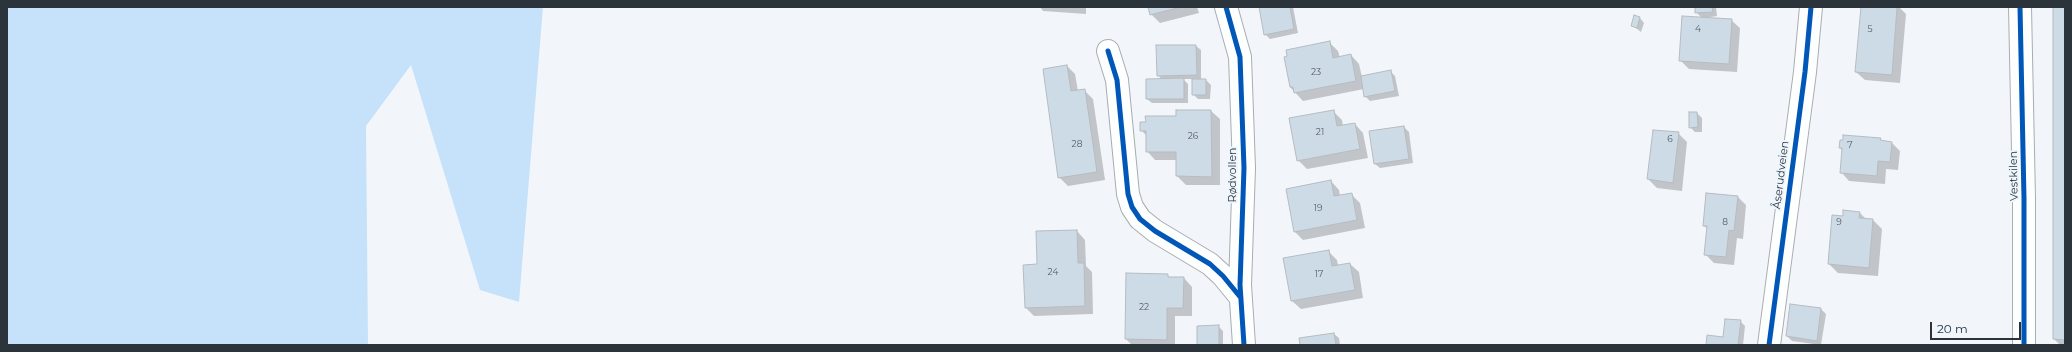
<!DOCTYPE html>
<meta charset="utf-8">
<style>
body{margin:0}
#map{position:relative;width:2072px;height:352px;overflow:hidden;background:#f2f6fa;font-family:Montserrat,sans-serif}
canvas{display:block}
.frame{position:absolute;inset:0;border:8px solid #2c343b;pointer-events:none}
.scale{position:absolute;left:1930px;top:322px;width:91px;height:18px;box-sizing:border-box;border:2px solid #2c343b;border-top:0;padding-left:5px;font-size:12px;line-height:14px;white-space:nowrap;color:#2c343b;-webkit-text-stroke:3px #eef6fd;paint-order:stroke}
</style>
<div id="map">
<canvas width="2072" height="352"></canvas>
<div class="frame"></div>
<div class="scale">20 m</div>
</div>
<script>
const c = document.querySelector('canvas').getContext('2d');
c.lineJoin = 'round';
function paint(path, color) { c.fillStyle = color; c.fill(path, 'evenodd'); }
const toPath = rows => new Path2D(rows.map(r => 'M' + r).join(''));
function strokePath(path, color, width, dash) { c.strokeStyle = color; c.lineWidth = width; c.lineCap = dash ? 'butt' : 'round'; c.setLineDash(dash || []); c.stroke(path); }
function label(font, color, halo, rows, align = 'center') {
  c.font = font + ' Montserrat,sans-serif'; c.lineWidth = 4; c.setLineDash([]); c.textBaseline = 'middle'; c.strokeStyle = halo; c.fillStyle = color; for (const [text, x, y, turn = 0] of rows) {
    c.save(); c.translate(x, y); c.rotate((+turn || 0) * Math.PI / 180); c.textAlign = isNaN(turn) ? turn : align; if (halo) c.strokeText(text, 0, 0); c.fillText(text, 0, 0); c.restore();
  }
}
paint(toPath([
 [7,7,543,7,519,302,480,290,411,65,366,126,368,345,7,345]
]), '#c6e2fa');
paint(toPath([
 [1040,7,1086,7,1086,14,1043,11],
 [1149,7,1197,7,1199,13,1160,23,1151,14],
 [1260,7,1293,7,1298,33,1270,39,1265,34],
 [1696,7,1716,7,1717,16,1704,18,1731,20,1740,28,1737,72,1689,69,1680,60,1702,18,1696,12],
 [1862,7,1899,7,1906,14,1900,83,1865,80,1856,72],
 [2054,7,2065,7,2065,345,2060,345,2054,339],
 [1640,18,1644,23,1641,32,1632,25],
 [1330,43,1338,51,1340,58,1351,55,1359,64,1362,77,1390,71,1395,76,1399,96,1370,101,1365,96,1364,89,1303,101,1290,87],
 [1196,46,1201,50,1201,80,1206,80,1211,85,1210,99,1198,99,1193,94,1193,79,1183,79,1188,84,1188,103,1152,103,1147,99,1162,80,1158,75],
 [1067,66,1075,74,1078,91,1084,90,1093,99,1105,180,1068,186,1059,177],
 [1177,111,1211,111,1220,119,1220,185,1186,185,1177,176,1177,160,1155,160,1147,151,1147,136,1141,130,1177,117],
 [1333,111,1342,120,1343,126,1355,124,1363,133,1368,158,1307,169,1298,160],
 [1697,113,1702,118,1702,132,1695,132,1690,127],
 [1404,127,1409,132,1413,163,1380,168,1375,164],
 [1678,133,1687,142,1682,191,1657,188,1648,179],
 [1880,139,1883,142,1892,143,1900,151,1898,170,1886,169,1885,184,1849,181,1841,172,1843,151,1840,148],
 [1331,181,1339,190,1340,196,1351,194,1360,203,1365,228,1303,240,1295,232],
 [1737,196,1746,205,1743,239,1737,238,1734,265,1714,263,1705,254,1708,229,1704,226],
 [1860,213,1867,220,1873,220,1882,229,1878,276,1838,273,1829,264,1843,217],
 [1077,231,1085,240,1086,266,1092,272,1093,314,1034,316,1026,308,1038,265],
 [1328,251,1337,260,1338,266,1350,264,1359,272,1363,298,1301,309,1292,301,1285,259],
 [1167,275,1170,278,1184,278,1192,287,1192,316,1175,316,1175,345,1132,345,1126,339],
 [1791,305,1821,309,1826,314,1821,345,1792,341,1787,336],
 [1740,321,1745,326,1743,345,1707,345,1724,338],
 [1218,326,1223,331,1223,345,1198,345],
 [1334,334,1339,338,1340,345,1301,345]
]), '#0003');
const building = toPath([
 [1148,7,1181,7,1150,15,1148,7],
 [1259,7,1290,7,1294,29,1264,35,1259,7],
 [1695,7,1712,7,1713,12,1695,13,1695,7],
 [1861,7,1897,7,1892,75,1855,72,1861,7],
 [2053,7,2065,7,2065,340,2053,339,2053,7],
 [1634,15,1640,17,1637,28,1631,26,1634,15],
 [1682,16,1732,19,1729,64,1679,61,1682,16],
 [1330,41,1333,58,1351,54,1356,81,1294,93,1293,87,1290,87,1284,57,1287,56,1286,50,1330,41],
 [1156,45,1196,45,1197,75,1157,76,1156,45],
 [1067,65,1071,91,1085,89,1097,172,1058,178,1043,69,1067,65],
 [1391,70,1395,91,1364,97,1361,76,1391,70],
 [1184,78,1184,99,1146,99,1146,79,1184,78],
 [1192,79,1206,79,1206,95,1192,95,1192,79],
 [1176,110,1211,110,1212,177,1176,176,1176,152,1146,152,1146,131,1140,131,1140,122,1146,122,1145,116,1176,116,1176,110],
 [1334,110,1337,126,1355,123,1360,149,1297,161,1289,118,1334,110],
 [1689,112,1697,112,1698,127,1689,128,1689,112],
 [1404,126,1409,159,1374,164,1369,131,1404,126],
 [1653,130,1679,132,1673,183,1647,179,1653,130],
 [1843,135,1881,138,1880,140,1892,142,1890,162,1878,161,1877,176,1840,173,1842,148,1839,148,1840,140,1843,140,1843,135],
 [1331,180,1334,196,1352,193,1357,220,1294,232,1286,189,1331,180],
 [1706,193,1738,196,1734,231,1729,230,1726,257,1704,255,1707,226,1703,226,1706,193],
 [1843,210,1860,212,1859,218,1873,219,1869,268,1828,264,1832,215,1843,216,1843,210],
 [1077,230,1078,263,1084,263,1085,306,1025,308,1023,265,1037,264,1036,231,1077,230],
 [1329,250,1332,266,1350,263,1355,290,1291,301,1283,258,1329,250],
 [1126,273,1168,274,1168,277,1184,277,1183,308,1167,308,1167,340,1125,339,1126,273],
 [1790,304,1821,308,1817,341,1786,336,1790,304],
 [1725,319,1741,320,1738,345,1706,345,1707,335,1723,337,1725,319],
 [1219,325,1219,345,1197,345,1197,326,1219,325],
 [1334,333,1336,345,1300,345,1299,338,1334,333]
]);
paint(building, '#cddbe7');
strokePath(building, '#b6bbc0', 1);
const minor = toPath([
 [1226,7,1240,57,1244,168,1240,285,1244,345],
 [2020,7,2024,199,2024,345],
 [1108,51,1117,80,1128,194,1132,207,1140,219,1155,231,1210,264,1223,276,1241,298],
 [1769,345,1805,72,1811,7]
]);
strokePath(minor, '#a8adb2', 24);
strokePath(minor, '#fdfefe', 22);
strokePath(toPath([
 [1226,7,1240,57,1244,168,1240,285,1244,345],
 [2020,7,2024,199,2024,345],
 [1108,51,1117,80,1128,194,1132,207,1140,219,1155,231,1210,264,1223,276,1241,298],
 [1769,345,1805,72,1811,7]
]), '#0057b8', 5);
label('9px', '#545e66', null, [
 ["4",1698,29],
 ["5",1870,29],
 ["23",1316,72],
 ["21",1320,132],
 ["26",1193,136],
 ["6",1670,139],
 ["28",1077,144],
 ["7",1850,145],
 ["19",1318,208],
 ["8",1725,222],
 ["9",1839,222],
 ["24",1053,272],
 ["17",1319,274],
 ["22",1144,307]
]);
label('11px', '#2c343b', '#eef6fd', [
 ["Rødvollen",1233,175,-90],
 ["Åserudveien",1781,175,-83],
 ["Vestkilen",2014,176,-91]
]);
</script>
